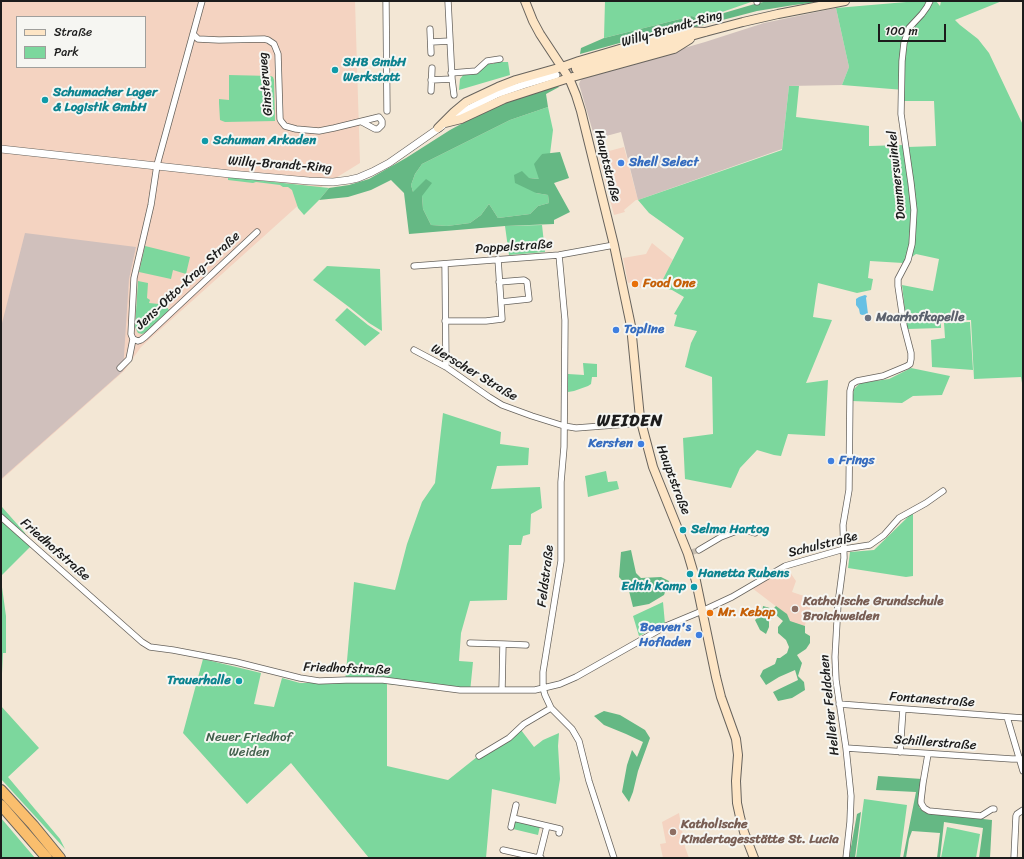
<!DOCTYPE html>
<meta charset="utf-8">
<style>
body{margin:0}
#map{position:relative;width:1024px;height:859px;overflow:hidden;background:#f3e7d5;font-family:Sriracha,sans-serif}
canvas{display:block}
.frame{position:absolute;inset:0;border:2px solid #1c1c1c;pointer-events:none}
.legend{position:absolute;left:16px;top:16px;width:130px;height:52px;box-sizing:border-box;background:#f6f6f2;border:1px solid #9f9f9c;margin:0;padding:5px 7px;list-style:none;font-size:12px;color:#1c1c1c}
.legend li{display:flex;align-items:center;gap:8px;height:20px}
.legend b{width:20px;border:1px solid #9f9f9c}
.scale{position:absolute;left:878px;top:24px;width:68px;height:18px;box-sizing:border-box;border:2px solid #1c1c1c;border-top:0;padding-left:5px;font-size:12px;line-height:14px;white-space:nowrap;color:#1c1c1c;-webkit-text-stroke:3px #f6f6f2;paint-order:stroke}
</style>
<div id="map">
<canvas width="1024" height="859"></canvas>
<div class="frame"></div>
<ul class="legend">
<li><b style="height:5px;background:#fde5c5"></b>Straße</li>
<li><b style="height:11px;background:#7cd79d"></b>Park</li>
</ul>
<div class="scale">100 m</div>
</div>
<script>
const c = document.querySelector('canvas').getContext('2d');
c.lineJoin = 'round';
function paint(path, color) { c.fillStyle = color; c.fill(path, 'evenodd'); }
const toPath = rows => new Path2D(rows.map(r => 'M' + r).join(''));
function strokePath(path, color, width, dash) { c.strokeStyle = color; c.lineWidth = width; c.lineCap = dash ? 'butt' : 'round'; c.setLineDash(dash || []); c.stroke(path); }
function label(font, color, halo, rows, align = 'center') {
  c.font = font + ' Sriracha,sans-serif'; c.lineWidth = 4; c.setLineDash([]); c.textBaseline = 'middle'; c.strokeStyle = halo; c.fillStyle = color; for (const [text, x, y, turn = 0] of rows) {
    c.save(); c.translate(x, y); c.rotate((+turn || 0) * Math.PI / 180); c.textAlign = isNaN(turn) ? turn : align; if (halo) c.strokeText(text, 0, 0); c.fillText(text, 0, 0); c.restore();
  }
}
paint(toPath([
 [1,1,355,1,360,163,313,192,141,347,124,371,1,480],
 [17,17,145,17,145,67,17,67],
 [624,147,638,200,636,200,624,210,625,212,614,215,598,154],
 [652,243,673,260,661,283,640,288,638,281,628,283,623,258,646,254],
 [787,568,796,581,792,592,813,599,800,641,786,614,752,588],
 [679,813,685,847,689,858,663,858,660,844,666,843,662,822]
]), '#f4d3c1');
paint(toPath([
 [836,8,849,67,842,85,789,86,782,149,638,200,621,132,595,139,579,84,580,81,584,77,705,42,764,23],
 [25,233,136,247,129,279,123,371,1,479,1,327]
]), '#d0c0bc');
paint(toPath([
 [605,1,754,1,699,20,692,16,604,38],
 [918,1,936,1,940,6,941,1,1002,1,955,20,960,25,978,39,989,53,1023,125,1023,389,1021,377,974,379,971,320,941,321,941,328,907,329,902,285,933,291,939,259,916,254,903,263,870,261,868,278,873,279,871,290,857,293,818,283,813,317,832,320,806,383,828,380,825,436,788,434,781,456,774,455,757,450,740,468,731,488,685,479,683,438,713,434,712,377,685,367,691,343,697,331,674,326,677,315,674,314,684,297,672,290,659,287,684,238,649,213,638,200,782,150,789,86,799,86,796,117,869,126,869,146,903,145,908,147,936,146,934,101,904,101,904,90,842,85,849,67,836,8],
 [496,62,508,62,510,75,459,90,460,79,464,74,477,74,487,64,493,64],
 [229,75,271,76,273,77,274,80,275,121,225,122,220,120,219,103,219,99,229,100],
 [548,107,553,130,550,154,542,154,539,179,529,178,536,193,548,195,549,203,538,206,530,214,498,218,489,204,481,215,470,223,447,226,431,225,423,209,422,196,413,192,411,185,415,174,422,164,510,120],
 [228,177,329,188,319,200,304,215,298,208,292,190,288,187,283,187,280,185,256,182,253,183,228,180],
 [542,225,545,252,509,255,505,226],
 [145,246,190,257,186,274,173,270,171,279,139,272],
 [327,266,380,269,382,331,369,323,349,307,313,280],
 [138,281,148,283,147,298,150,300,149,303,159,304,160,301,161,300,169,310,146,332,142,334,138,333,135,327],
 [347,308,368,325,380,333,365,346,335,320],
 [970,322,973,370,932,367,931,340,945,338,944,323],
 [583,363,597,364,597,377,592,377,591,384,588,386,574,391,568,392,568,374,584,375],
 [911,368,950,376,942,395,913,396,902,403,852,401,854,389,860,383,889,379],
 [443,413,501,432,500,444,529,448,528,465,497,466,491,489,540,487,542,508,531,514,530,534,523,536,521,545,509,545,507,600,470,601,461,633,459,661,473,662,470,692,387,684,387,766,448,780,487,749,506,738,518,726,534,747,543,740,559,733,558,746,560,779,556,804,492,789,486,858,369,858,291,763,247,804,183,733,203,659,261,673,254,704,274,707,282,678,300,683,345,683,354,582,395,590,407,544,422,502,435,483],
 [606,471,608,482,617,481,619,489,588,497,585,476],
 [1,507,2,507,25,533,30,547,1,576],
 [913,512,913,576,906,577,848,568,850,552,874,550],
 [1,580,6,616,6,653,3,653,1,694],
 [663,602,665,624,639,636,633,616],
 [1,706,39,748,8,777,60,839,65,849,1,779],
 [864,799,907,805,900,858,856,858],
 [1,818,35,858,1,858],
 [517,820,540,826,538,835,513,829,514,822],
 [947,827,980,834,976,858,941,858]
]), '#7cd79d');
paint(toPath([
 [769,1,827,1,794,5,757,11,692,28,677,25,627,41,580,54,581,48,604,38,692,16,700,20,758,3],
 [557,85,559,87,546,94,548,107,510,120,422,164,415,174,411,185,413,192,426,179,432,183,422,196,423,209,431,225,447,226,470,223,481,215,489,204,498,218,530,214,538,206,549,203,548,195,536,193,515,183,514,175,522,171,529,178,539,179,534,164,542,154,560,152,569,178,554,183,570,212,554,220,554,224,505,226,409,234,404,193,391,180,371,190,348,197,319,200,329,188,349,185,369,179,406,158,450,130,500,103],
 [631,550,636,573,641,578,661,577,669,581,664,595,649,604,633,607,628,587,619,577,621,552],
 [763,606,773,609,776,606,787,614,790,621,805,626,805,633,810,636,810,643,806,649,797,655,802,663,798,676,804,682,805,690,792,698,778,701,773,692,798,680,795,670,779,677,766,685,760,676,763,670,775,664,777,658,780,658,787,653,789,647,786,640,778,633,778,627,783,621,776,615,769,621,769,627,766,634,760,630,755,620,762,613],
 [604,711,620,715,645,730,650,738,638,771,633,792,629,802,622,792,627,765,632,750,637,757,643,742,626,734,604,725,594,716],
 [878,776,922,779,919,807,924,812,930,813,992,820,990,858,979,858,983,828,944,822,940,858,937,858,940,833,912,831,909,839,906,858,903,858,916,792,876,790],
 [861,812,855,858,849,858,857,814]
]), '#65b884');
paint(toPath([
 [865,295,867,296,866,298,868,314,862,315,860,314,859,309,856,305,856,299,859,297]
]), '#66c0e4');
strokePath(toPath([
 [692,552,699,550]
]), '#c8beb0', 5.5, [5.5, 3]);
strokePath(toPath([
 [556,75,576,69]
]), '#c8beb0', 8, [8, 4]);
const minor = toPath([
 [386,1,387,111],
 [448,1,452,79,454,95],
 [757,1,757,2],
 [430,29,431,53],
 [193,34,198,39,219,40,264,39,268,40,274,44,278,54,280,119,281,121,285,126,296,129,319,131,334,128,379,117,382,121,382,125,378,129,375,129,362,122],
 [431,42,450,41],
 [451,73,476,71,487,61,500,59],
 [431,80,452,79],
 [431,91,432,68],
 [559,255,565,320,564,447,561,482,561,561,543,672,543,688,545,695,551,708,572,729,579,741,589,781,614,858],
 [445,264,446,367],
 [414,266,559,255,614,245],
 [499,282,524,280,527,282,529,299,501,302],
 [445,321,486,321,502,319,498,259],
 [133,339,131,334,134,278,151,205,157,165,202,1],
 [414,350,446,367,489,397,502,405,532,416,564,426,576,428,641,423],
 [120,368,129,359,133,339,138,341,141,340,145,337,257,232],
 [1,517,142,642,150,647,173,650,236,662,300,678,319,681,346,680,383,680,460,690,535,690,560,684,576,677,666,626,702,611,732,597,785,566,844,549,870,545,884,535,899,518,926,503,943,491],
 [699,550,721,537,742,529,755,533],
 [470,643,503,644],
 [502,690,503,644,526,645],
 [839,704,1023,718],
 [1007,717,1023,771],
 [846,748,1012,759,1023,759],
 [900,752,903,709],
 [928,754,923,783,921,800,921,803,924,808,929,811,981,816,992,809,994,809],
 [479,756,509,738,524,724,551,708],
 [516,805,513,818,560,829,559,833],
 [511,827,513,818],
 [503,850,534,857,541,858],
 [539,858,547,826],
 [846,858,850,822,851,796,846,748,836,680,835,657,838,604,844,558,843,525,849,490,850,391,852,384,857,381,883,376,907,366,910,364,911,359,911,353,904,326,898,286,898,279,908,260,912,244,914,210,911,183,901,114,902,61,904,43,909,28,922,14,927,7,930,1],
 [1014,858,1016,816,1017,814,1023,810]
]);
const tertiary = toPath([
 [450,120,470,108,497,94,523,85,556,75],
 [1,149,230,174,309,181,333,182,349,180,358,178,372,172,389,163,442,126]
]);
const secondary = toPath([
 [525,1,533,21,540,34,569,78,576,95,581,111,614,245,631,326,640,418,653,467,688,554,696,581,716,677,721,697,736,739,738,755,736,781,737,803,740,817,744,832,754,858],
 [576,69,705,32,743,22,778,14,845,1],
 [445,123,461,119,504,99,569,78,674,49,690,39],
 [438,128,454,112,466,102,498,87,516,80,562,67,579,61,667,35,685,31,705,32]
]);
const motorway = toPath([
 [1,790,33,825,60,858],
 [1,805,47,858]
]);
strokePath(minor, '#67635d', 7);
strokePath(tertiary, '#67635d', 8);
strokePath(secondary, '#67635d', 10);
strokePath(motorway, '#67635d', 12);
strokePath(minor, '#fff', 5.5);
strokePath(tertiary, '#fff', 7);
strokePath(secondary, '#fde5c5', 8);
strokePath(motorway, '#fabe6d', 10);
for (const [x, y, r, color] of [
 [335,70,4,"#0f9aa8"],
 [45,100,4,"#0f9aa8"],
 [205,141,4,"#0f9aa8"],
 [621,163,4,"#3f7fe0"],
 [635,284,4,"#e8710a"],
 [868,318,4,"#6b7280"],
 [616,330,4,"#3f7fe0"],
 [641,444,4,"#3f7fe0"],
 [831,461,4,"#3f7fe0"],
 [683,530,4,"#0f9aa8"],
 [690,574,4,"#0f9aa8"],
 [694,587,4,"#0f9aa8"],
 [795,609,4,"#8d6e63"],
 [710,613,4,"#e8710a"],
 [699,635,4,"#3f7fe0"],
 [239,681,4,"#0f9aa8"],
 [673,832,4,"#8d6e63"]
]) { const dot = new Path2D(); dot.arc(x, y, r, 0, 2 * Math.PI); c.fillStyle = color; c.fill(dot); strokePath(dot, '#f6f6f2', 1.5); }
label('13px', '#1c1c1c', '#f6f6f2', [
 ["Willy-Brandt-Ring",672,29,-16],
 ["Ginsterweg",266,84,-95],
 ["Willy-Brandt-Ring",280,165,4],
 ["Hauptstraße",607,166,76],
 ["Dommerswinkel",897,175,-96],
 ["Pappelstraße",514,247,-4],
 ["Jens-Otto-Krag-Straße",188,281,-43],
 ["Werscher Straße",474,373,31],
 ["Hauptstraße",673,480,69],
 ["Schulstraße",823,545,-14],
 ["Friedhofstraße",55,550,41],
 ["Feldstraße",546,576,-83],
 ["Friedhofstraße",347,669,2],
 ["Fontanestraße",932,700,4],
 ["Helleter Feldchen",830,705,-96],
 ["Schillerstraße",935,743,4]
]);
label('bold 13px', '#0d838f', '#f6f6f2', [
 ["SHB GmbH",343,63],
 ["Werkstatt",343,78],
 ["Schumacher Lager",53,93],
 ["& Logistik GmbH",53,108],
 ["Schuman Arkaden",213,141],
 ["Selma Hartog",691,530],
 ["Hanetta Rubens",698,574],
 ["Edith Kamp",686,587,"right"],
 ["Trauerhalle",231,681,"right"]
], 'left');
label('bold 13px', '#366cbe', '#f6f6f2', [
 ["Shell Select",629,163],
 ["Topline",624,330],
 ["Kersten",633,444,"right"],
 ["Frings",839,461],
 ["Boeven's",691,628,"right"],
 ["Hofladen",691,643,"right"]
], 'left');
label('bold 13px', '#c56008', '#f6f6f2', [
 ["Food One",643,284],
 ["Mr. Kebap",718,613]
], 'left');
label('bold 13px', '#5b616d', '#f6f6f2', [
 ["Maarhofkapelle",876,318]
], 'left');
label('bold 13px', '#785e54', '#f6f6f2', [
 ["Katholische Grundschule",803,602],
 ["Broichweiden",803,617],
 ["Katholische",681,825],
 ["Kindertagesstätte St. Lucia",681,840]
], 'left');
label('13px', '#3e5d49', '#f6f6f2', [
 ["Neuer Friedhof",249,738],
 ["Weiden",249,753]
]);
c.letterSpacing = '1px';
label('bold 17px', '#1c1c1c', '#f6f6f2', [
 ["WEIDEN",630,422]
]);
c.letterSpacing = '0px';
</script>
